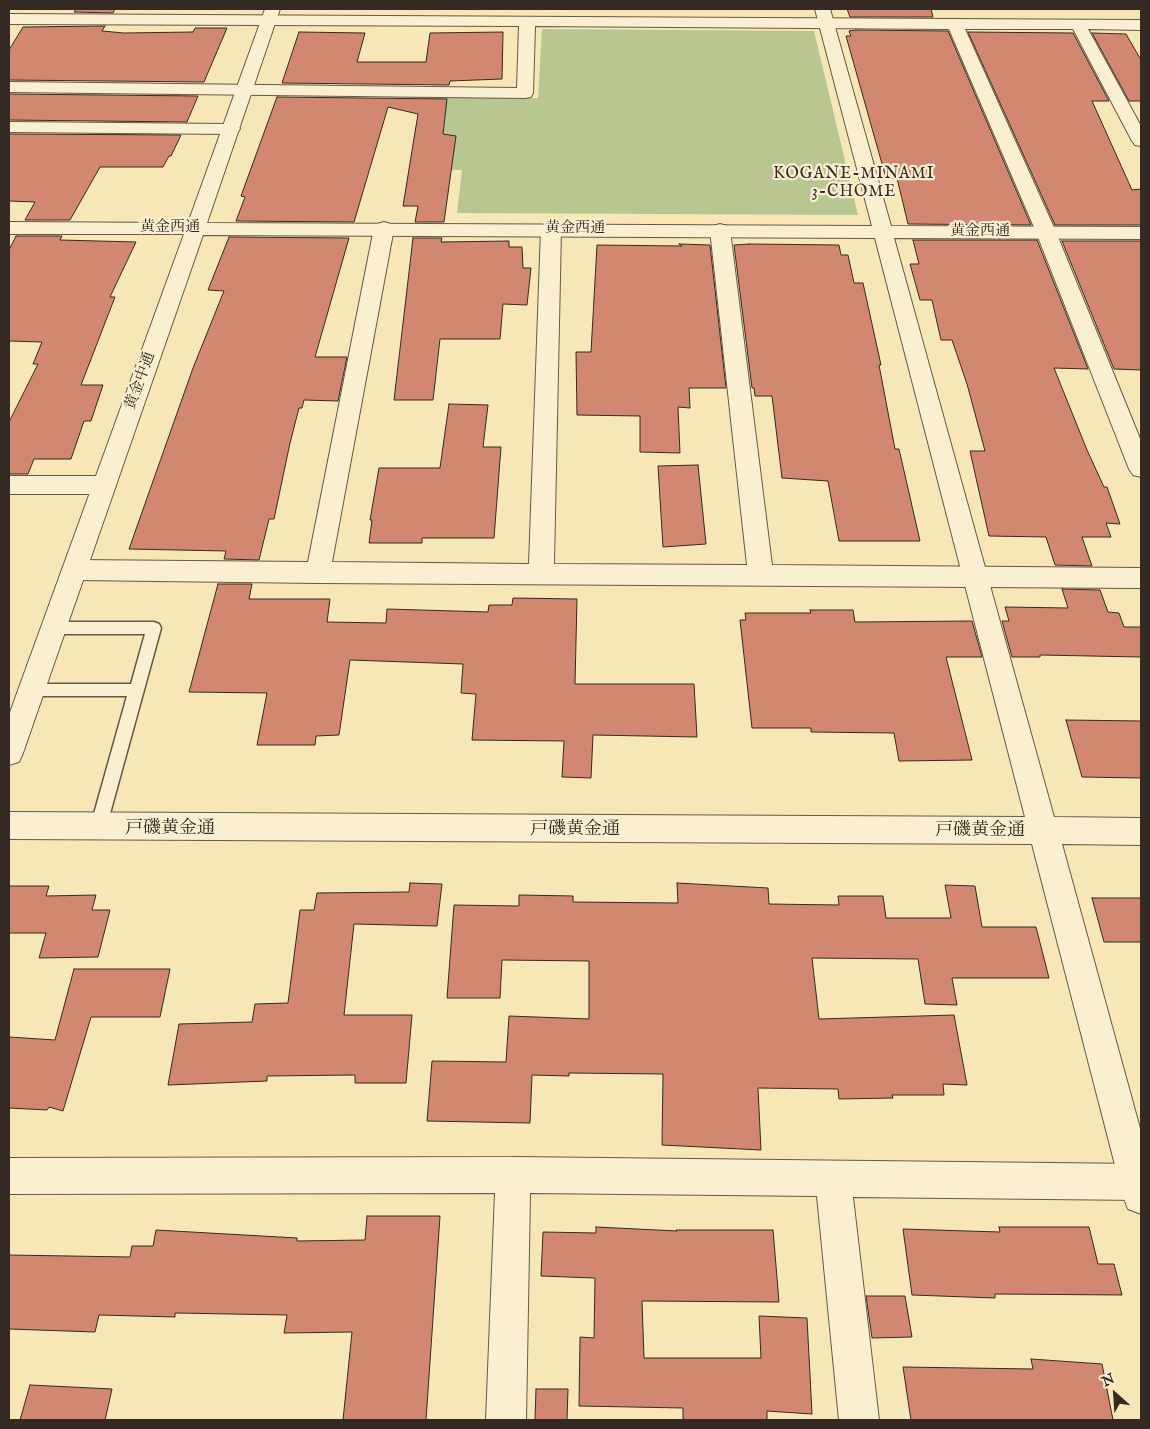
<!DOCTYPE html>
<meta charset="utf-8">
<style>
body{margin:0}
#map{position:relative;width:1150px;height:1429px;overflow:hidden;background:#f8e7b6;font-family:"IM FELL English",serif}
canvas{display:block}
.frame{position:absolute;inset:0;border:10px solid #352923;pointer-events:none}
.north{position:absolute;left:1090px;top:1369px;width:50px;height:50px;-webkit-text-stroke:4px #faefd0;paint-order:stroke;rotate:334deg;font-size:14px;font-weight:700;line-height:20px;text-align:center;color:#352923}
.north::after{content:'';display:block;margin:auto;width:18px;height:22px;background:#352923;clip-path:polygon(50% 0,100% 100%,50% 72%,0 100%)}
</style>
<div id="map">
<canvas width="1150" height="1429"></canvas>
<div class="frame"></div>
<div class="north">N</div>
</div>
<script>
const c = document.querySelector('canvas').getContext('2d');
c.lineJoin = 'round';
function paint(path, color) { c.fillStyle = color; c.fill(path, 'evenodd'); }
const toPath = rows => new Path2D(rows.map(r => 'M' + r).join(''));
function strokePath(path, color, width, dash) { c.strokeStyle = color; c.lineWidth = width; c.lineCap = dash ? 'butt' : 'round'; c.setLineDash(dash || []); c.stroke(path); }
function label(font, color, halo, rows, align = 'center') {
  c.font = font + ' "IM FELL English","Noto Serif JP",serif'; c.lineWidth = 4.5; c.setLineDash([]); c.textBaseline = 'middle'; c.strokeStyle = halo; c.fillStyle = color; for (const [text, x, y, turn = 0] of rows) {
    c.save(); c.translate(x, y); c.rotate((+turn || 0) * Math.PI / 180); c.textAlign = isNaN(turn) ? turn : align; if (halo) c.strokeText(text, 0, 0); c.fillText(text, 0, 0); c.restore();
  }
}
paint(toPath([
 [542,29,814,31,858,215,457,213,462,170,412,169,425,98,538,98]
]), '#b8c792');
const building = toPath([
 [76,9,115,9,113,13,74,12,76,9],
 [847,9,931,9,933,17,850,17,847,9],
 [105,26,102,31,124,33,193,32,195,28,227,28,204,82,9,80,9,50,23,27,105,26],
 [856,30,948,31,1031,225,908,224,897,178,886,178,846,36,851,36,849,31,856,30],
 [299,32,365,33,357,62,426,62,430,33,503,32,502,79,450,81,449,85,282,83,299,32],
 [968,32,1073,33,1109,101,1092,101,1132,190,1141,189,1141,225,1055,225,968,32],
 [1092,33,1126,34,1141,60,1141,101,1129,101,1092,33],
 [9,94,198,96,187,122,9,120,9,94],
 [277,97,447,99,443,134,456,136,444,222,415,222,418,206,403,206,418,114,388,107,354,222,236,221,245,197,241,196,277,97],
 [9,134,181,135,171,156,169,156,163,167,100,167,70,220,25,220,35,202,9,201,9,134],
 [16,236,62,236,60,240,136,242,110,297,115,297,81,385,103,385,91,421,84,421,71,459,34,459,28,474,9,474,9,422,38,364,33,364,42,342,9,341,9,250,16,236],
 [229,237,349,238,315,357,347,357,338,401,304,400,302,408,299,408,290,443,274,519,269,519,259,560,224,559,226,551,129,549,193,368,224,291,208,290,229,237],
 [413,238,442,238,441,242,509,241,509,247,522,247,523,268,531,268,527,305,503,304,500,339,440,339,433,400,394,400,413,238],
 [913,240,1037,240,1088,369,1054,368,1087,450,1104,487,1107,487,1120,524,1106,523,1111,537,1082,537,1092,566,1055,565,1046,537,989,536,970,451,985,451,967,384,952,340,941,340,932,300,920,300,910,264,919,264,913,240],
 [1062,241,1141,241,1141,370,1114,369,1062,241],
 [679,244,710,245,726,388,689,388,690,408,678,407,680,453,640,452,640,416,577,415,576,352,591,352,597,245,682,246,679,244],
 [749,244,839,245,841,255,848,255,854,283,863,283,881,365,879,365,895,449,899,449,920,541,839,541,828,481,782,478,772,396,755,396,754,388,752,388,734,245,749,244],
 [449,404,488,405,483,447,501,447,494,538,422,538,422,543,369,543,372,520,370,520,379,468,440,468,449,404],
 [698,465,706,544,663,547,658,466,698,465],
 [218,584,252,584,249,599,330,599,327,622,386,623,387,609,488,612,489,605,512,605,513,598,577,599,575,684,694,684,697,737,593,735,591,778,562,777,564,741,472,740,476,694,461,693,463,664,350,660,339,735,316,736,315,745,257,745,267,693,189,692,218,584],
 [1062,589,1100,590,1108,612,1119,613,1124,627,1141,627,1141,657,1040,655,1040,657,1012,657,1002,621,1009,621,1005,607,1068,608,1062,589],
 [810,610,853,610,855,622,972,621,982,657,946,657,972,760,899,761,894,733,811,732,811,728,752,728,740,620,746,620,745,613,811,613,810,610],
 [1066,720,1141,721,1141,778,1082,777,1066,720],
 [410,883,442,884,437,926,354,924,344,1015,412,1015,406,1083,355,1083,355,1075,267,1076,267,1081,168,1085,179,1024,252,1022,255,1004,288,1003,300,910,314,910,317,893,409,892,410,883],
 [677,883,768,888,769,904,839,905,838,896,883,896,886,918,951,918,945,885,975,886,982,927,1036,927,1049,978,952,978,957,1005,925,1004,918,959,812,958,819,1019,954,1015,967,1085,943,1084,944,1095,892,1095,893,1098,839,1099,838,1089,758,1088,761,1150,662,1145,663,1074,569,1073,569,1076,532,1075,530,1123,427,1121,432,1061,506,1062,509,1016,589,1019,589,961,502,960,500,998,447,998,454,905,519,906,519,895,573,896,573,902,678,903,677,883],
 [9,886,49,886,46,896,96,895,92,910,110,910,98,957,39,958,46,933,9,933,9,886],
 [1092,898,1141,898,1141,942,1104,942,1092,898],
 [74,969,170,969,160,1017,91,1017,63,1111,49,1107,47,1110,9,1108,9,1037,55,1040,74,969],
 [367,1216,440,1216,426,1420,343,1420,352,1332,284,1333,287,1315,175,1313,175,1317,99,1315,95,1332,9,1329,9,1255,130,1257,132,1246,153,1246,156,1230,297,1238,297,1241,365,1240,367,1216],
 [596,1227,677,1231,676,1230,773,1230,779,1302,642,1301,644,1358,761,1358,759,1316,807,1318,812,1414,767,1411,767,1420,683,1420,683,1408,579,1406,580,1337,594,1338,595,1278,541,1276,543,1232,596,1233,596,1227],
 [999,1227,1089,1227,1098,1264,1114,1264,1122,1295,995,1294,995,1298,912,1295,903,1229,1000,1232,999,1227],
 [866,1296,905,1296,912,1337,872,1338,866,1296],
 [1031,1359,1102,1364,1113,1420,911,1420,903,1367,1033,1369,1031,1359],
 [30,1385,112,1389,105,1420,20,1420,30,1385],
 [536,1389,568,1389,567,1420,535,1420,536,1389]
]);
paint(building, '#d28770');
strokePath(building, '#352923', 1);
const service = toPath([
 [54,622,154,622,159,624,161,628,106,828,104,833,98,835,92,833,90,828,127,696,32,696,27,694,25,690,27,686,32,684,131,684,145,634,54,634,49,632,47,628,49,624,54,622]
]);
const minor = toPath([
 [9,14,1141,20,1141,30,1088,29,1141,126,1141,146,1135,145,1132,141,1073,29,965,29,1056,232,1141,441,1141,477,1133,475,1129,469,1036,232,949,29,535,26,533,93,531,97,525,98,9,92,9,82,517,88,519,26,9,24,9,14],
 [9,122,231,124,237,125,240,129,237,133,231,134,9,132,9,122],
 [384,222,391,224,394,228,332,562,529,564,541,229,544,225,551,223,558,225,561,229,554,564,747,565,710,230,713,226,720,224,727,226,730,230,772,565,1141,568,1141,588,318,583,75,580,66,577,63,570,66,563,75,560,308,562,374,228,377,224,384,222],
 [9,476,103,476,111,479,115,485,111,491,103,494,9,494,9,476],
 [513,1157,1141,1164,1141,1200,853,1197,879,1420,839,1420,817,1196,530,1193,526,1420,486,1420,495,1193,9,1194,9,1158,513,1157]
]);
const tertiary = toPath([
 [265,9,280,9,207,223,872,226,815,9,830,9,891,226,1141,227,1141,239,894,238,1054,817,1141,818,1141,845,1062,844,1141,1132,1141,1214,1128,1209,1123,1196,1032,844,9,839,9,812,1025,817,875,238,203,235,23,753,19,762,9,765,9,715,184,234,9,234,9,222,188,223,265,9]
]);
strokePath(service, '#665848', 3);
strokePath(minor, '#665848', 2);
strokePath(tertiary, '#665848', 2);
paint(service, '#faefd0');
paint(minor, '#faefd0');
paint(tertiary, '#faefd0');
label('15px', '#352923', '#faefd0', [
 ["黄金西通",170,228],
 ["黄金西通",575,229],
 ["黄金西通",980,232],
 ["黄金中通",141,381,-70]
]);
c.letterSpacing = '1px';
label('16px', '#352923', '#faefd0', [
 ["KOGANE-MINAMI",854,175],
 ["3-CHOME",854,193]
]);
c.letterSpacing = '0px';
label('18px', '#352923', '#faefd0', [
 ["戸磯黄金通",170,829],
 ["戸磯黄金通",575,830],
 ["戸磯黄金通",980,831]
]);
</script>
